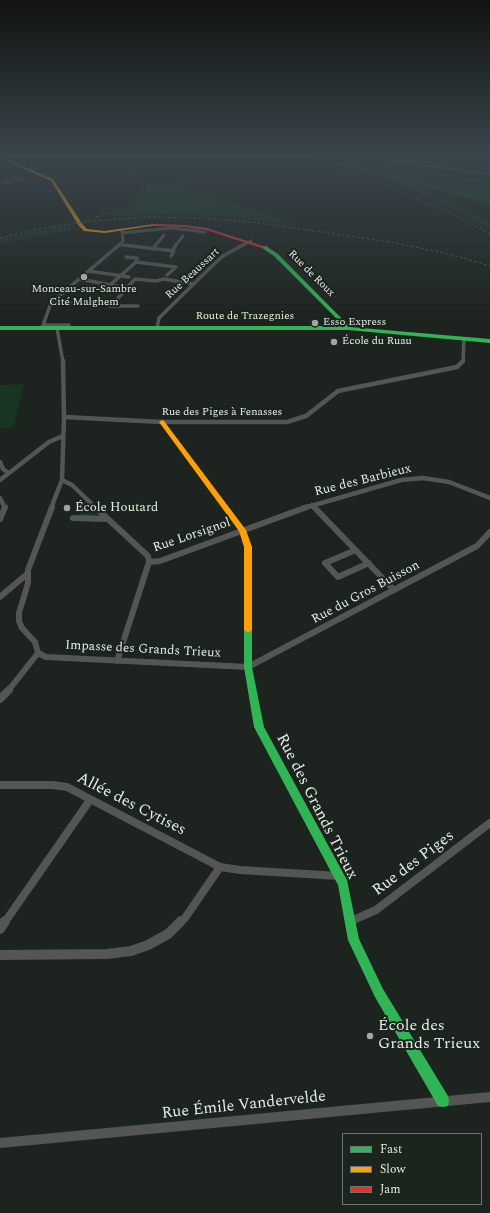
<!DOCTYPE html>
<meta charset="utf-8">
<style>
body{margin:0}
#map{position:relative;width:490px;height:1213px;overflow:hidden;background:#1d231e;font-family:Spectral,serif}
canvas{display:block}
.legend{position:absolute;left:342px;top:1133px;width:140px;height:72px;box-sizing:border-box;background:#1b251d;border:1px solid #6c756e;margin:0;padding:5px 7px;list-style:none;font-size:12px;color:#e6ece7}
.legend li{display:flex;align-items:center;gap:8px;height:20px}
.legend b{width:20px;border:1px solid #6c756e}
</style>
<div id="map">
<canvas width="490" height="1213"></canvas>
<ul class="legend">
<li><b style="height:5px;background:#30b455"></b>Fast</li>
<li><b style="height:5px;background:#ff9f0a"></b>Slow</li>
<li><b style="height:5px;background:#e5322d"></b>Jam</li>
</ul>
</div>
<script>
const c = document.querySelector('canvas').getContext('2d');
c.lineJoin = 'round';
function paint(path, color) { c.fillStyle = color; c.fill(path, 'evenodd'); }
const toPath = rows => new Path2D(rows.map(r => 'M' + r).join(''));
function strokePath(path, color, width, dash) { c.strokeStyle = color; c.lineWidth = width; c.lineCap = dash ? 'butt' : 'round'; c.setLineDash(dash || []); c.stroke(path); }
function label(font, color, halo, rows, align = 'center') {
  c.font = font + ' Spectral,serif'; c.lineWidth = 4; c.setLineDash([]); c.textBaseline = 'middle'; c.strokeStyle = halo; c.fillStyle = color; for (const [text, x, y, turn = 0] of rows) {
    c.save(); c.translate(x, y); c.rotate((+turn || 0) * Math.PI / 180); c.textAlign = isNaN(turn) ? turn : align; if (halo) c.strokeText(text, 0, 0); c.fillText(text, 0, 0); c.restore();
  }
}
paint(toPath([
 [290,154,313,154,389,164,490,181,490,206,424,187,419,189,490,223,490,228,432,198,389,181,337,165],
 [388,154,490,154,490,169,453,165,456,163,471,163,444,161,441,163],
 [149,182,170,183,301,226,224,216,166,214,108,216,129,207,138,201,145,192],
 [72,226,71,230,0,244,0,239,41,230],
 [24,384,14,427,0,429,0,385],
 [83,501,101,518,78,516]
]), '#183521');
paint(toPath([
 [319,154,387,154,441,163,447,162,446,167,490,173,490,175]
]), '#2e5c3c');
strokePath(toPath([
 [303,154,490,201]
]), '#2e5c3c', 1);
const building = toPath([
 [17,176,26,178,12,184,1,183,17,176]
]);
paint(building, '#373b37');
strokePath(building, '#525753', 1);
strokePath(toPath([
 [122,233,172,228,205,232],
 [120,245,133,246],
 [118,246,123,241,122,230],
 [155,246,164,235],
 [175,246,183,236],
 [241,246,251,241]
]), '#545654', 3);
strokePath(toPath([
 [124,245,174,251,171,256],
 [153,249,156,245],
 [172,251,176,245],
 [126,257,137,258,136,262],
 [89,271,129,277],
 [167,275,176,267],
 [79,279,127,288],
 [110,285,136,262,176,267],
 [51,303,113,303],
 [109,306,138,306],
 [111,306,135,279,156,281,164,279,193,284],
 [43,325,69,325],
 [42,328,51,303,119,245],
 [57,328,63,362],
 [157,328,159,318,212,266,223,256,243,245],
 [463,362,464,339]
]), '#545654', 3.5);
strokePath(toPath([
 [64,417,162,422,287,422,306,416,338,391,457,367,463,361],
 [0,462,3,469,9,473],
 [0,480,49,442,63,436],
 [62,480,72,485,96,508],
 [0,498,5,508],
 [312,505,315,508],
 [51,508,62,480,64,417,63,361],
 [304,508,401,480,423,478,449,482,490,498]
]), '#545654', 4.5);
strokePath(toPath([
 [95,507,148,556,149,562,117,661],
 [314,507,394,590],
 [73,518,108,519],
 [0,519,5,507],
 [356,550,325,563,338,577,369,563],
 [149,562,160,561,307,507],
 [0,597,27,574],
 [38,653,46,657,248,667,477,546,490,532],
 [38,653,35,642,22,628,19,621,19,613,28,583,28,570,52,507],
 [8,691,38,653]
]), '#545654', 6);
strokePath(toPath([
 [0,699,9,690],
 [0,785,53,785,67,787,220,867],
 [351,921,376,910,490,823],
 [5,922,90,800],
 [180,922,185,918,220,867,240,870,339,876]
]), '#545654', 8);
strokePath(toPath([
 [0,929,5,921],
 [0,955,107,954,131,951,148,945,168,934,181,921],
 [0,1143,490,1097]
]), '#545654', 10);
paint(toPath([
 [262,246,266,246,278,254,350,327,490,339,490,343,348,330,0,330,0,326,344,326,274,256,262,248,262,246],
 [248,626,251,627,252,629,252,667,264,727,347,880,359,939,383,989,448,1096,449,1101,448,1106,443,1107,438,1106,375,997,348,940,338,885,254,727,244,667,244,629,245,627,248,626]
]), '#30b455');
paint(toPath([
 [0,156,53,179,83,225,87,229,105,231,155,224,157,225,105,233,84,231,79,226,51,181,0,158,0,156],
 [162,420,164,421,246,530,252,547,252,629,251,631,248,632,245,631,244,629,244,547,239,531,159,422,162,420]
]), '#ff9f0a');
paint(toPath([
 [155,224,185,225,207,228,266,247,262,248,206,230,185,227,154,226,153,225,155,224]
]), '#e5322d');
strokePath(toPath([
 [278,154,338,170,392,188,444,210,490,234],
 [96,217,114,212,129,204,139,197,144,188,138,176,115,163,106,154],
 [0,238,39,229,92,221,149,217,205,218,259,223,391,242,449,254,490,266]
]), '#5b5e5b', 1, [2.5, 2.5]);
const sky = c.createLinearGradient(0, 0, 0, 324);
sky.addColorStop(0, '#101310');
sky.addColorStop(0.48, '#3a454c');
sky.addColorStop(1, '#3a454c00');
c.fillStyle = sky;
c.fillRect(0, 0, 490, 324);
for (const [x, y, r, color] of [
 [84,277,4,"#a0a6a1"],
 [315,323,4,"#a0a6a1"],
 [334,342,4,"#a0a6a1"],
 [67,508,4,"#a0a6a1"],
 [370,1036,4,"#a0a6a1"]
]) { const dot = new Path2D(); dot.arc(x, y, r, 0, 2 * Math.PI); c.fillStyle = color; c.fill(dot); strokePath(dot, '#1b251d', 1.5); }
label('11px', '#e6ece7', '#1b251d', [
 ["Rue Beaussart",193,274,-43],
 ["Rue de Roux",311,274,45],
 ["Route de Trazegnies",245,317],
 ["Rue des Piges à Fenasses",222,413]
]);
label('11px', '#e6ece7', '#1b251d', [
 ["Monceau-sur-Sambre",84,290,"center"],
 ["Cité Malghem",84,303,"center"],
 ["Esso Express",323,323],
 ["École du Ruau",342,342]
], 'left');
label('13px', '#e6ece7', '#1b251d', [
 ["Rue des Barbieux",363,481,-14],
 ["Rue Lorsignol",192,536,-19],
 ["Rue du Gros Buisson",366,593,-28],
 ["Impasse des Grands Trieux",143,650,3]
]);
label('13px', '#e6ece7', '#1b251d', [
 ["École Houtard",75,508]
], 'left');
label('16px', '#e6ece7', '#1b251d', [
 ["Allée des Cytises",131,805,27],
 ["Rue des Grands Trieux",316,807,63],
 ["Rue des Piges",414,864,-37],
 ["Rue Émile Vandervelde",244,1106,-6]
]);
label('16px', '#e6ece7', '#1b251d', [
 ["École des",378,1027],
 ["Grands Trieux",378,1045]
], 'left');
</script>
